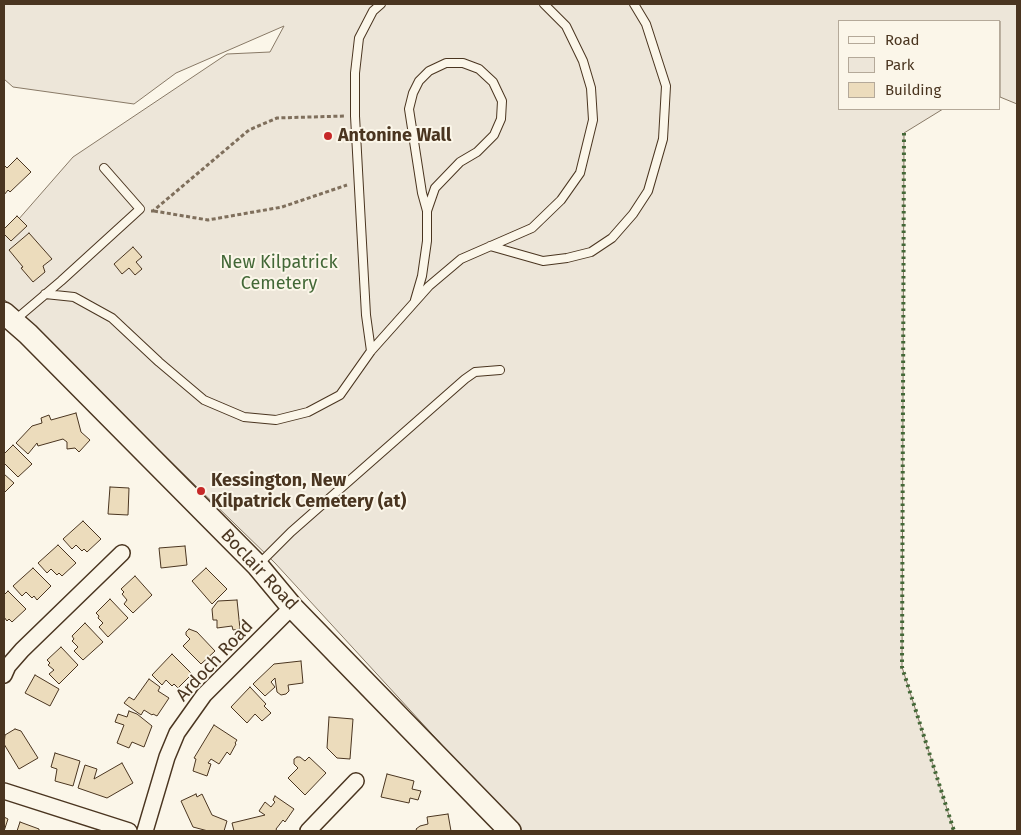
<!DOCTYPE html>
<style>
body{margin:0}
#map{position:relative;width:1021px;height:835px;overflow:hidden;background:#fbf6e9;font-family:"Fira Sans",sans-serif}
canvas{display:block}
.frame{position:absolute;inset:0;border:5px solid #4a3520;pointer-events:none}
.legend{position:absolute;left:838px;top:20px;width:162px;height:90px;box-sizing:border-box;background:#fbf6e9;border:1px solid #b4a999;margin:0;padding:6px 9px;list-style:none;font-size:15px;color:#4a3520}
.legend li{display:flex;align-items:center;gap:10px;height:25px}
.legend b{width:25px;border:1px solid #b4a999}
</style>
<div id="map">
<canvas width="1021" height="835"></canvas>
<div class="frame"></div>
<ul class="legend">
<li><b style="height:6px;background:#fbf6e9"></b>Road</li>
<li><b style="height:14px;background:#ede6d9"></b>Park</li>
<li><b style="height:14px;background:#ecdcbc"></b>Building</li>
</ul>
</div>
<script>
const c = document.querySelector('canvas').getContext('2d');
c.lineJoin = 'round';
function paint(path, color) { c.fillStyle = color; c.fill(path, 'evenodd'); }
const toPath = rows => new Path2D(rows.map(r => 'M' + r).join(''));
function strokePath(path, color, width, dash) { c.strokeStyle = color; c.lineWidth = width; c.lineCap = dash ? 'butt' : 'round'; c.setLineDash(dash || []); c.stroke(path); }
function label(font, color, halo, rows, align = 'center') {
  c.font = font + ' "Fira Sans",sans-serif'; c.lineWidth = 4; c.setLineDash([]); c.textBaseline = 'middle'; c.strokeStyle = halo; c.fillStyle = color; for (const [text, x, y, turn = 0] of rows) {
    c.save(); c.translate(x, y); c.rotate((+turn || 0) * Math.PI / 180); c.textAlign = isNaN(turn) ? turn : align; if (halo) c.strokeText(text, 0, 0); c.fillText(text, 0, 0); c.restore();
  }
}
const green = toPath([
 [4,4,1017,4,1017,104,1000,97,1000,21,840,21,840,109,943,109,904,133,902,667,954,831,521,831,275,563,4,299,4,236,73,157,227,54,270,52,284,26,176,73,134,104,13,87,4,79,4,4]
]);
paint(green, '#ede6d9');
strokePath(green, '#887966', 1);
const building = toPath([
 [17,158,31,172,10,192,8,190,4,195,4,165,7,168,17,158],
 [17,216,27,226,11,241,4,234,4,229,17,216],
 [29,233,52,259,43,266,45,272,33,282,21,268,23,267,9,250,29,233],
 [133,247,142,257,136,262,142,269,135,275,129,268,122,274,114,264,133,247],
 [76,413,81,432,90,440,79,452,75,448,67,449,67,442,63,439,38,446,37,443,28,454,16,443,32,426,42,423,41,418,49,415,51,420,76,413],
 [13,445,32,464,18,477,4,463,4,454,13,445],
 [4,474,14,483,4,493,4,474],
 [110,487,129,488,128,515,108,514,110,487],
 [83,521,101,539,87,552,84,549,82,551,76,545,72,549,63,539,83,521],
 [58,545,76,563,62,576,59,573,57,575,51,569,47,573,38,563,58,545],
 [185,546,187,565,161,568,159,548,185,546],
 [33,568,51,586,37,600,34,596,32,598,26,592,22,596,13,586,33,568],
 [206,568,227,589,212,604,192,581,206,568],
 [135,576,152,595,133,613,124,604,127,600,122,594,124,592,121,589,135,576],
 [8,591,26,609,12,622,9,619,7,621,4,617,4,595,8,591],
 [110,599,128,618,108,637,99,627,103,623,98,618,99,616,96,613,110,599],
 [237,600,240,629,233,630,232,626,217,628,217,620,213,620,212,609,218,601,237,600],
 [85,623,103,642,83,660,74,651,78,647,72,641,74,639,72,636,85,623],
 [189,629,197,632,215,651,201,664,183,646,190,639,186,635,186,632,189,629],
 [61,647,78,665,59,684,49,674,54,670,48,665,50,663,47,660,61,647],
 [172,654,192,674,178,688,174,684,172,686,166,680,162,685,152,675,172,654],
 [301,661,303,683,288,685,289,691,286,694,281,695,277,692,275,678,271,682,275,687,265,696,253,684,274,664,301,661],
 [35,675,59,689,50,706,25,693,35,675],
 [149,679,160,687,158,691,169,698,157,716,153,714,152,715,144,710,141,715,124,703,129,697,134,700,149,679],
 [250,687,266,704,264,706,271,713,262,721,255,714,247,723,231,707,250,687],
 [129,711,137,714,152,726,144,747,132,742,129,748,117,743,124,725,115,722,118,714,127,717,129,711],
 [329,717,353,719,350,759,337,758,327,748,329,717],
 [214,725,237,740,235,743,236,744,230,755,227,752,219,764,211,759,208,763,211,764,207,776,193,771,196,759,194,758,214,725],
 [15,729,21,731,38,758,19,769,4,744,5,735,15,729],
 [55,753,80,761,73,786,55,781,57,769,51,767,55,753],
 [297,757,300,757,305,761,309,757,326,773,305,795,288,778,298,768,294,764,294,759,297,757],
 [122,763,133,783,107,798,78,788,85,765,97,769,94,779,122,763],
 [387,774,414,781,412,789,421,791,418,800,410,798,409,803,381,797,387,774],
 [196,794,197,797,202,794,212,815,227,821,224,831,208,831,193,827,181,801,196,794],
 [275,796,294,809,285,822,283,820,276,829,277,831,233,831,234,831,232,823,265,815,259,811,265,802,271,807,275,802,273,800,275,796],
 [448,814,451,831,417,831,416,829,420,826,428,824,427,817,448,814],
 [4,817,8,819,4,831,4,817],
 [20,822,39,829,39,831,17,831,20,822]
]);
paint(building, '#ecdcbc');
strokePath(building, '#4a3520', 1);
const lane = toPath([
 [490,246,543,261,567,258,591,252,612,238,633,214,648,191,663,139,666,86,646,24,634,4],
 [45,294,74,297,112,318,159,362,204,400,244,417,276,420,308,412,340,395,371,351,429,286,461,259,532,228,561,200,580,173,593,120,591,88,583,61,566,26,544,4],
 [415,300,422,276,427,241,427,211,435,188,460,162,477,152,494,135,501,119,502,101,493,82,479,69,463,63,446,63,429,71,419,81,413,93,409,109,422,193,427,211],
 [15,320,61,281,140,209,104,168],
 [371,351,366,315,355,116,355,73,359,38,373,11,381,4],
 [259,564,291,532,465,379,475,372,500,370]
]);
const street = toPath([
 [4,675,8,666,22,650,122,553],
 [4,791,129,831],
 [145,831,167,757,177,733,204,695,292,607],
 [308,831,356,781]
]);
const secondary = toPath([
 [4,313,28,334,257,565,292,607,510,831]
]);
strokePath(lane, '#4a3520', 10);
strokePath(street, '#4a3520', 18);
strokePath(secondary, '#4a3520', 24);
strokePath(toPath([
 [151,211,153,211,249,130,277,118,345,116],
 [154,211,208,220,282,207,347,185]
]), '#7f6f5c', 3, [4, 2.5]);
strokePath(lane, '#fbf6e9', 8);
strokePath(street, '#fbf6e9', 15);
strokePath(secondary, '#fbf6e9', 21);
strokePath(toPath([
 [904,133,902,667,954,831]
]), '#436837', 4, [2.5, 4]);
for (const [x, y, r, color] of [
 [328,136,5,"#c62828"],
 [201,491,5,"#c62828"]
]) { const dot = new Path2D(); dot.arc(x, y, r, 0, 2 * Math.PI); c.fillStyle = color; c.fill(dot); strokePath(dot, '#fbf6e9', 2); }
label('bold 18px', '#4a3520', '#fbf6e9', [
 ["Antonine Wall",338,136],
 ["Kessington, New",211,481],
 ["Kilpatrick Cemetery (at)",211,502]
], 'left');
label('18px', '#436837', '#fbf6e9', [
 ["New Kilpatrick",279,263],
 ["Cemetery",279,284]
]);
label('18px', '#4a3520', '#fbf6e9', [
 ["Boclair Road",259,570,47],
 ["Ardoch Road",215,661,-47]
]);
</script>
